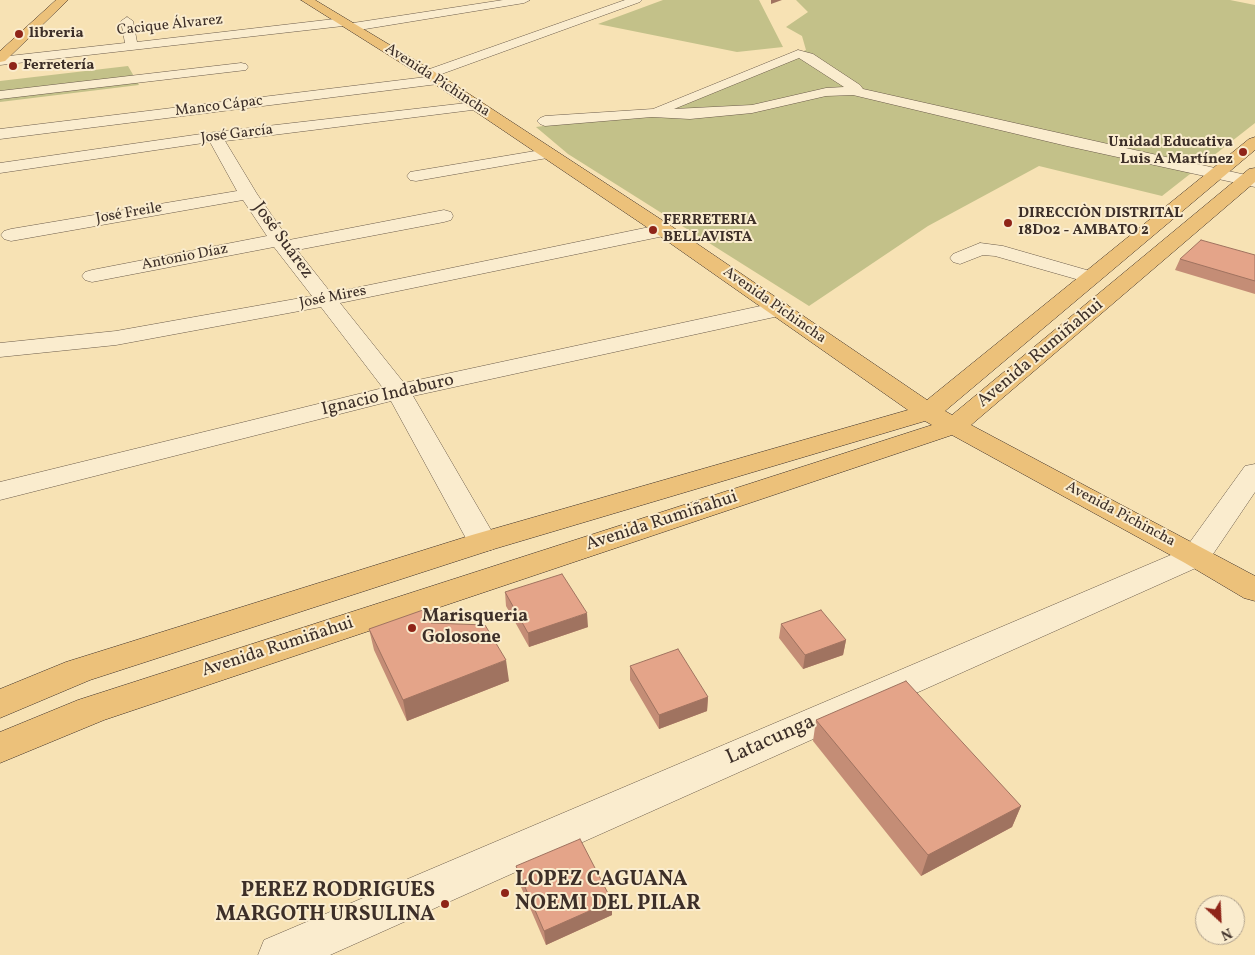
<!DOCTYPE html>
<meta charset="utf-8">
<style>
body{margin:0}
#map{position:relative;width:1255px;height:955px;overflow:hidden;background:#f7e2b4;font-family:Vollkorn,serif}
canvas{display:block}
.north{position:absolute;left:1195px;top:895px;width:50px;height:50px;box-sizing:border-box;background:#faecce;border:1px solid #aea08c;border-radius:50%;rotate:155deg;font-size:14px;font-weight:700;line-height:20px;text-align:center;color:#3d2f28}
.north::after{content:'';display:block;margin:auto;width:18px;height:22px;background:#8f2418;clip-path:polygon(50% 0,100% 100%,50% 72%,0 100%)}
</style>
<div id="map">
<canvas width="1255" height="955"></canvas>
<div class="north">N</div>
</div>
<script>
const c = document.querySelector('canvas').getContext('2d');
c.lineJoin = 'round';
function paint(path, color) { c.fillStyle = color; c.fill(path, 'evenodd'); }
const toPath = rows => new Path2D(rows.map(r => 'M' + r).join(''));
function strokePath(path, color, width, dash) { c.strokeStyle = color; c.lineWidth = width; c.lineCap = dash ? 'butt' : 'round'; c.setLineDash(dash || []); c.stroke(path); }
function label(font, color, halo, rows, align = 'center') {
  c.font = font + ' Vollkorn,serif'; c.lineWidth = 4; c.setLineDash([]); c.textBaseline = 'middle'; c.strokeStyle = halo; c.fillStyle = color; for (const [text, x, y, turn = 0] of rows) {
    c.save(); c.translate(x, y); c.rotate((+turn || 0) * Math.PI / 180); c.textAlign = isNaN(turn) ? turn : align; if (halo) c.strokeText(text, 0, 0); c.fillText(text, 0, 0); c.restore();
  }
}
paint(toPath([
 [663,0,759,0,783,47,737,52,598,24],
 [796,0,1230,0,1255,5,1255,123,1162,196,1039,166,928,226,809,306,568,154,536,127,671,108,806,50,802,36,786,27,808,12],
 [128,66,139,85,0,102,0,81]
]), '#c3c189');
const minor = toPath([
 [503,0,530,0,524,3,353,31,347,27,353,23,503,0],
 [625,0,642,0,640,2,436,76,443,77,445,80,438,84,0,139,0,129,426,77,422,74,424,71,625,0],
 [127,17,133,21,137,42,343,18,349,22,343,26,0,65,0,57,125,43,121,21,127,17],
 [798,50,813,54,860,85,863,89,1255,177,1255,187,1067,146,853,95,826,96,752,113,690,119,652,117,545,126,540,124,537,121,540,118,545,116,653,109,798,50],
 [799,58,844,87,826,88,752,105,674,109,799,58],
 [241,63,246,64,248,67,246,70,0,99,0,91,241,63],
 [475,102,480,103,482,106,480,109,225,141,257,194,289,240,444,210,451,212,453,216,451,220,444,222,297,250,331,293,664,224,671,226,673,230,671,234,664,236,340,303,404,383,779,302,787,304,790,309,787,314,779,316,413,396,498,542,494,549,483,552,472,549,468,542,391,401,0,500,0,482,383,388,321,307,116,345,0,357,0,343,116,331,312,296,274,247,92,282,85,280,82,276,85,272,92,270,267,236,243,200,11,241,4,239,1,235,4,231,11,229,237,191,210,142,0,173,0,163,215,132,475,102],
 [547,149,553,151,555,154,553,157,416,181,410,180,407,176,410,172,416,171,547,149],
 [980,243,1003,246,1097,273,1100,277,1097,281,1090,283,995,256,983,255,960,264,953,262,950,258,953,254,980,243],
 [1255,464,1255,492,1207,563,330,955,258,955,264,940,1185,549,1245,466,1255,464]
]);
const major = toPath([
 [56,0,68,0,5,61,0,62,0,51,56,0],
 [301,0,315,0,443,77,671,226,927,400,1249,139,1255,137,1255,150,945,411,952,415,1249,169,1255,168,1255,182,971,425,1255,576,1255,601,1244,598,1185,563,952,435,104,720,0,763,0,732,78,700,932,425,925,421,494,549,90,680,0,718,0,689,66,662,472,535,908,410,657,234,433,83,301,0]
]);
strokePath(minor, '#6c5c4b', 1);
strokePath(major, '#3d2f28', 1);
paint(minor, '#faecce');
paint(major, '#ecc17a');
paint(toPath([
 [1255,255,1255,294,1175,270,1180,259],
 [505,592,588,627,529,647,506,606],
 [431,623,509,681,407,721,374,650,369,629],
 [781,624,846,640,843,655,803,669,779,638],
 [630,666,708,697,707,711,659,729,630,680],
 [816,720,1021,806,1012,827,921,876,813,741],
 [516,866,612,901,612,915,546,945,518,880]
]), '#c48d76');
paint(toPath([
 [771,0,782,0,771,4],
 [587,613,588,627,529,647,528,633],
 [846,640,843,655,803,669,805,655],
 [506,660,509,681,407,721,403,700],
 [708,697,707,711,659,729,659,715],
 [1021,806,1012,827,921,876,928,855],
 [612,901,612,915,546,945,544,931]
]), '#a07360');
const building = toPath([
 [1201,240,1255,255,1255,281,1180,259,1201,240],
 [562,574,587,613,528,633,505,592,562,574],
 [423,610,431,623,485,625,506,660,403,700,369,629,423,610],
 [821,610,846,640,805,655,781,624,821,610],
 [678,649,708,697,659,715,630,666,678,649],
 [906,681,1021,806,928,855,816,720,906,681],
 [580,839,612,901,544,931,516,866,580,839]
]);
paint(building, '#e4a489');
strokePath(building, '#a07360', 1);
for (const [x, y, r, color] of [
 [19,34,5,"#8f2418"],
 [13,66,5,"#8f2418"],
 [1243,152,5,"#8f2418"],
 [1008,223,5,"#8f2418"],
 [653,230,5,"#8f2418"],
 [412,628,5,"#8f2418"],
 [505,893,5,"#8f2418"],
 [445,904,5,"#8f2418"]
]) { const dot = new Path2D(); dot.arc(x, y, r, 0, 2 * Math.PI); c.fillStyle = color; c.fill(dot); strokePath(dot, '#faecce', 2); }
label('15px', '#3d2f28', '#faecce', [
 ["Cacique Álvarez",170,26,-6],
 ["Avenida Pichincha",437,81,33],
 ["Manco Cápac",219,107,-7],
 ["José García",237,135,-7],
 ["José Freile",129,214,-10],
 ["Antonio Díaz",185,258,-11],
 ["José Mires",333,298,-11],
 ["Avenida Pichincha",774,306,35],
 ["Avenida Pichincha",1120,515,28]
]);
label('bold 15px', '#3d2f28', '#faecce', [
 ["libreria",29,34],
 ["Ferretería",23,66],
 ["Unidad Educativa",1233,143,"right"],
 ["Luis A Martínez",1233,160,"right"],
 ["DIRECCIÒN DISTRITAL",1018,214],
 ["18D02 - AMBATO 2",1018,231],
 ["FERRETERIA",663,221],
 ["BELLAVISTA",663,238]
], 'left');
label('18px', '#3d2f28', '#faecce', [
 ["José Suárez",282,241,54],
 ["Avenida Rumiñahui",1041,354,-40],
 ["Ignacio Indaburo",388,396,-13],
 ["Avenida Rumiñahui",662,522,-18],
 ["Avenida Rumiñahui",278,648,-18]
]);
label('bold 18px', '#3d2f28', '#faecce', [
 ["Marisqueria",422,618],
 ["Golosone",422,639]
], 'left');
label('21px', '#3d2f28', '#faecce', [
 ["Latacunga",771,741,-24]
]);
label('bold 21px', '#3d2f28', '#faecce', [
 ["LOPEZ CAGUANA",515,881],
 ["NOEMI DEL PILAR",515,905],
 ["PEREZ RODRIGUES",435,892,"right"],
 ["MARGOTH URSULINA",435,916,"right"]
], 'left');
</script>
